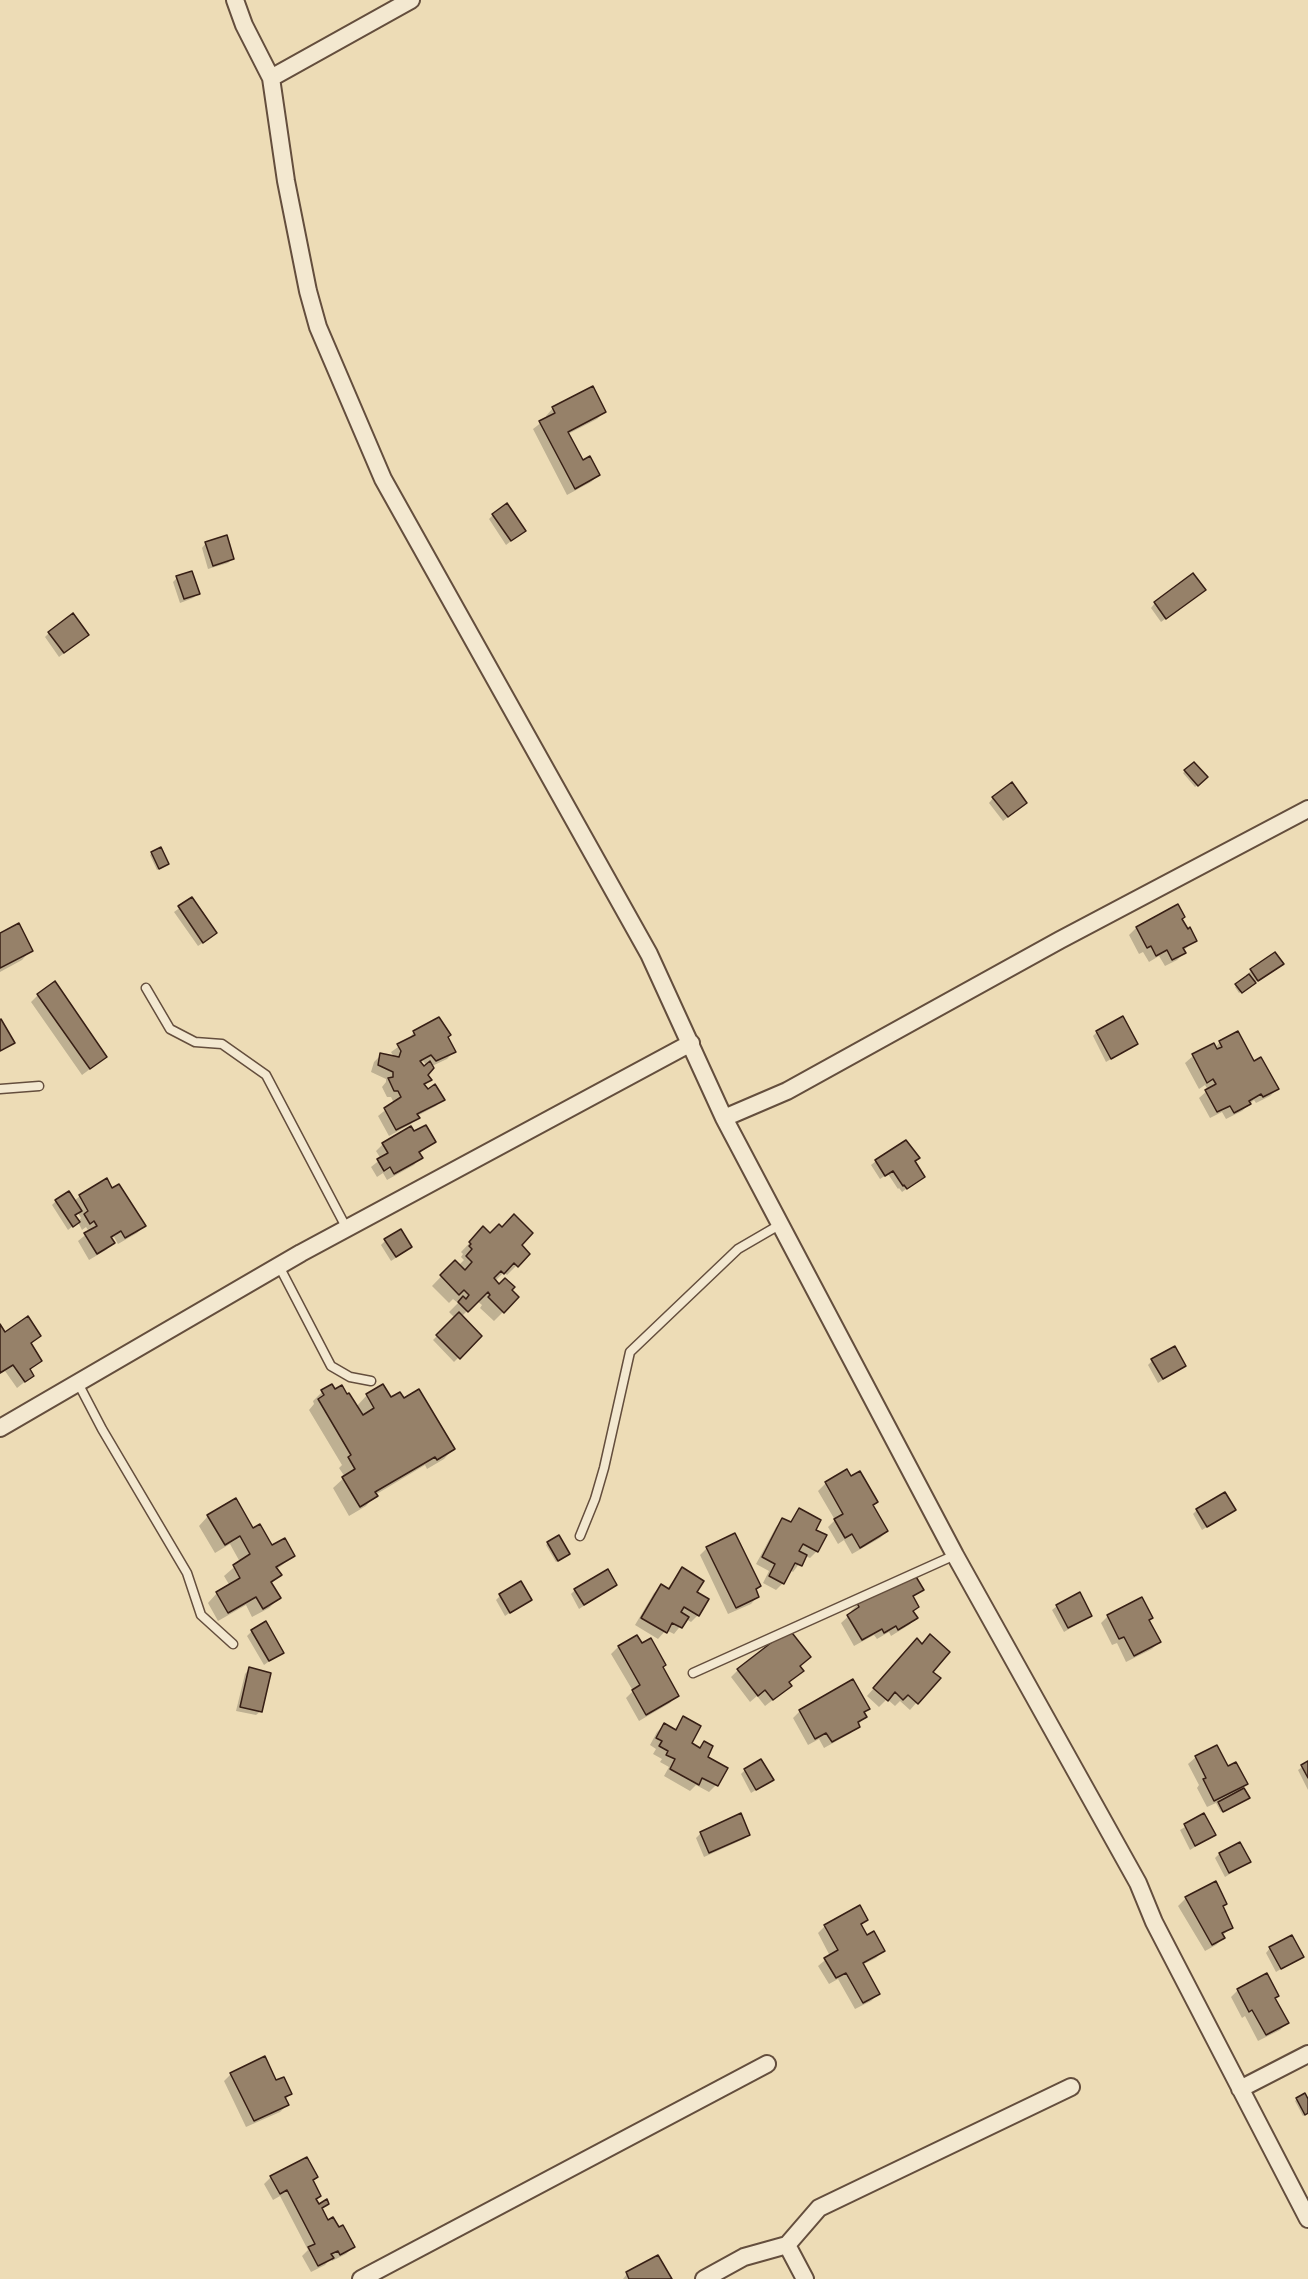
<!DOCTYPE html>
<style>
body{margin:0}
canvas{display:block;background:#eddcb6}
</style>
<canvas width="1308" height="2279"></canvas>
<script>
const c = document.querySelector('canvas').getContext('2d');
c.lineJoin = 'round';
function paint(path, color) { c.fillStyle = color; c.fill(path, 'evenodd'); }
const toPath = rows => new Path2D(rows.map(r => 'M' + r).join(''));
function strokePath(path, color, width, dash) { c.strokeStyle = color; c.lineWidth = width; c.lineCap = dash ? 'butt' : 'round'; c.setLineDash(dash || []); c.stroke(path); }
paint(toPath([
 [553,408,604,412,597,419,568,434,582,462,599,475,591,482,567,495,533,429,547,418,546,416],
 [493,515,524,531,506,545,489,519],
 [206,543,233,558,228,563,208,569,202,548],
 [177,578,198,594,193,598,180,603,173,582],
 [1199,594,1161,622,1151,608,1155,603],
 [49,633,83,639,59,657,45,637],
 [1194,764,1206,777,1195,787,1183,773],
 [993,798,1021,807,1003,821,989,803],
 [152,853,167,864,157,870,150,855],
 [192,899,211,937,198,946,174,912],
 [1177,907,1181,919,1195,940,1183,951,1184,953,1177,960,1165,966,1159,956,1149,962,1143,952,1139,954,1129,935,1136,928],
 [0,935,31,950,22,960,0,972],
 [1275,954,1277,968,1239,993,1235,987,1248,977,1246,975,1251,971],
 [38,995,105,1056,98,1063,82,1075,31,1002],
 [414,1032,446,1037,454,1051,447,1059,432,1066,426,1075,430,1080,424,1086,443,1099,436,1106,417,1116,411,1124,389,1136,378,1116,394,1103,391,1097,387,1097,382,1087,386,1082,386,1079,371,1072,374,1062,381,1055,394,1057,391,1052,408,1040],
 [423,1061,427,1066,423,1068,420,1063],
 [1097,1032,1136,1044,1106,1062,1093,1036],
 [1220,1042,1277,1089,1270,1096,1256,1103,1254,1100,1242,1111,1226,1119,1222,1112,1210,1118,1199,1098,1208,1090,1205,1085,1199,1089,1185,1063,1193,1056,1213,1045,1215,1048],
 [434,1142,419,1154,421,1157,414,1165,387,1180,383,1173,377,1177,371,1167,381,1159,376,1151,383,1144],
 [918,1158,914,1162,923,1177,902,1192,899,1188,898,1189,888,1174,880,1179,871,1165,876,1161],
 [112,1190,144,1226,137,1233,118,1244,114,1237,110,1239,113,1243,106,1250,89,1260,78,1241,89,1232,86,1227,82,1230,78,1222,68,1230,52,1205,56,1201,74,1201,80,1196],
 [78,1213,81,1218,78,1222,74,1216],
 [483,1229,490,1235,519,1245,528,1254,507,1275,504,1272,495,1281,517,1298,494,1321,480,1308,482,1305,477,1301,461,1317,480,1336,454,1362,433,1340,455,1318,449,1312,458,1303,453,1299,449,1303,432,1286,455,1262,458,1266,464,1260,461,1257,463,1254,461,1252],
 [385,1241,406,1251,391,1261,381,1245],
 [0,1327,4,1334,39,1336,30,1345,40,1361,29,1371,32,1376,17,1388,5,1371,0,1374],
 [1152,1361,1185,1366,1158,1383,1148,1365],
 [322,1392,356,1407,367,1395,390,1399,453,1449,444,1459,427,1469,425,1465,375,1495,366,1506,349,1516,333,1488,345,1477,339,1468,342,1465,309,1410,314,1404,313,1401],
 [847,1471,872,1506,887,1531,880,1538,852,1554,844,1540,838,1544,828,1527,835,1520,818,1491,825,1484],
 [799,1510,814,1530,817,1551,810,1558,805,1556,793,1572,790,1570,783,1583,776,1590,763,1583,769,1571,756,1564,776,1527,783,1519,789,1523],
 [1197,1510,1234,1510,1202,1530,1193,1514],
 [208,1516,253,1530,272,1547,293,1556,276,1570,280,1575,271,1584,279,1598,269,1608,252,1617,246,1605,218,1621,208,1603,217,1593,230,1586,224,1576,240,1562,230,1544,215,1553,199,1526],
 [734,1535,758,1596,751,1604,728,1614,700,1555,707,1548],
 [548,1543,567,1555,556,1562,546,1545],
 [682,1569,695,1592,698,1615,691,1622,686,1619,674,1634,666,1630,658,1639,635,1625,654,1593,661,1586,667,1589],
 [616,1585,579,1609,571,1594,575,1590],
 [922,1590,912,1598,917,1607,912,1612,916,1618,909,1625,891,1636,889,1632,877,1639,874,1635,854,1646,841,1623,852,1613,851,1611,858,1604],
 [500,1596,530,1599,505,1616,496,1600],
 [1057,1606,1091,1616,1064,1632,1052,1610],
 [1108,1616,1148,1621,1159,1642,1152,1649,1126,1662,1117,1643,1112,1645,1101,1623],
 [252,1631,282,1652,264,1665,247,1636],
 [637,1637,677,1695,670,1703,639,1721,626,1698,633,1691,611,1654,618,1647],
 [910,1647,938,1678,910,1710,900,1701,895,1706,887,1699,879,1707,867,1696],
 [799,1667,795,1678,788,1683,783,1692,765,1706,757,1696,750,1702,731,1677,738,1670],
 [249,1669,261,1711,256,1715,236,1711,245,1674],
 [868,1709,863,1713,865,1717,851,1733,824,1748,819,1739,808,1745,793,1718,800,1711],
 [683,1718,690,1744,698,1748,704,1743,706,1758,725,1769,716,1785,709,1792,696,1785,690,1791,664,1776,669,1767,660,1762,662,1759,653,1754,656,1749,650,1745,657,1732,664,1725,674,1730],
 [1216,1747,1228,1768,1246,1784,1236,1793,1246,1799,1221,1812,1216,1803,1207,1807,1197,1788,1199,1785,1188,1764,1196,1757],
 [1308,1763,1308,1790,1298,1770],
 [745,1770,772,1780,751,1793,741,1774],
 [1204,1815,1214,1835,1190,1850,1180,1830],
 [701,1833,748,1834,744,1839,704,1857,696,1838],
 [1219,1854,1249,1862,1225,1877,1215,1858],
 [1215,1883,1226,1904,1222,1908,1232,1927,1222,1936,1223,1938,1216,1945,1205,1951,1178,1906,1185,1899],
 [866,1920,861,1925,867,1937,883,1951,876,1958,862,1965,878,1994,871,2001,855,2009,838,1979,829,1984,818,1966,830,1956,818,1933,825,1926],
 [1270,1948,1302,1956,1276,1972,1266,1953],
 [1238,1990,1274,1999,1287,2023,1280,2030,1258,2041,1245,2016,1242,2018,1231,1997],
 [231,2074,275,2082,290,2094,285,2100,287,2105,280,2112,246,2127,224,2081],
 [1297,2099,1308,2103,1308,2113,1303,2116,1295,2101],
 [271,2177,316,2177,312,2181,319,2196,315,2200,318,2206,327,2203,321,2210,327,2222,353,2247,346,2254,332,2261,331,2258,325,2265,311,2272,302,2256,308,2250,280,2196,273,2200,264,2184],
 [657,2257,669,2279,623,2279,627,2274]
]), '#0003');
const building = toPath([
 [593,386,606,412,568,432,583,460,590,456,600,475,575,489,539,421,555,413,552,407,593,386],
 [507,503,526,531,511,541,492,514,507,503],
 [227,535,234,559,213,566,205,542,227,535],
 [192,571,200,594,184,599,176,576,192,571],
 [1193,573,1206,590,1166,619,1154,602,1193,573],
 [73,613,89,635,64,653,48,632,73,613],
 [1194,762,1208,777,1198,786,1184,770,1194,762],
 [1012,782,1027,803,1008,817,992,797,1012,782],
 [161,847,169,864,159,869,151,852,161,847],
 [192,897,217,933,203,943,178,906,192,897],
 [1178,904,1185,917,1182,919,1188,929,1190,927,1197,941,1183,948,1186,953,1172,960,1167,950,1156,956,1151,946,1147,948,1136,927,1178,904],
 [19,923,33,951,0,968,0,933,19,923],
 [1275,952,1284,964,1258,981,1250,969,1275,952],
 [1249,974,1256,983,1242,993,1235,984,1249,974],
 [55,981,107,1057,90,1069,37,994,55,981],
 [1123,1016,1138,1044,1111,1059,1096,1031,1123,1016],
 [439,1017,451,1035,448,1037,456,1052,436,1061,431,1055,420,1061,424,1066,430,1061,434,1068,428,1075,432,1080,424,1084,428,1089,435,1084,445,1100,417,1114,420,1118,396,1130,384,1108,401,1097,398,1091,394,1091,388,1078,393,1077,393,1072,378,1065,380,1053,399,1057,401,1051,397,1044,415,1035,413,1031,439,1017],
 [1,1019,15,1043,0,1051,0,1020,1,1019],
 [1238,1031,1254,1061,1261,1057,1279,1089,1263,1097,1261,1094,1249,1101,1251,1104,1234,1113,1230,1106,1217,1112,1205,1090,1216,1084,1213,1079,1207,1083,1192,1054,1214,1043,1217,1049,1222,1047,1219,1041,1238,1031],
 [426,1125,436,1142,419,1152,423,1158,394,1174,390,1167,384,1171,377,1159,388,1153,382,1143,411,1126,414,1131,426,1125],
 [906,1140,920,1158,915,1161,925,1177,907,1189,904,1185,903,1186,893,1171,885,1176,875,1160,906,1140],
 [107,1178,112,1188,119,1184,146,1226,125,1238,121,1231,111,1237,115,1243,97,1254,84,1233,97,1226,94,1221,90,1224,84,1214,88,1211,79,1195,107,1178],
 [69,1191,82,1211,75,1215,80,1222,73,1227,55,1200,69,1191],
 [514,1214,533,1233,522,1245,530,1254,518,1267,514,1263,504,1274,501,1271,494,1278,499,1284,505,1278,515,1287,512,1290,519,1297,504,1313,488,1297,490,1295,488,1292,468,1312,458,1302,463,1296,466,1299,469,1295,464,1290,459,1295,440,1275,455,1260,465,1270,472,1262,466,1256,472,1249,469,1246,471,1244,469,1242,483,1226,490,1233,499,1224,502,1227,514,1214],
 [401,1229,412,1247,396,1257,384,1239,401,1229],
 [459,1312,482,1336,460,1359,436,1335,459,1312],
 [28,1316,41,1336,31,1343,42,1361,30,1369,34,1376,25,1382,13,1365,0,1373,0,1324,5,1332,28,1316],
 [1175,1346,1186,1366,1163,1379,1151,1359,1175,1346],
 [332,1384,335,1389,342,1385,347,1394,349,1393,363,1415,374,1408,366,1394,383,1384,391,1397,400,1392,404,1398,419,1389,455,1449,437,1460,435,1457,375,1492,378,1496,360,1507,342,1477,355,1469,348,1457,351,1455,318,1399,324,1395,321,1390,332,1384],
 [847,1469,851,1476,860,1471,878,1502,873,1505,888,1531,860,1548,852,1534,845,1538,834,1519,843,1514,825,1482,847,1469],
 [1225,1492,1236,1510,1207,1527,1196,1509,1225,1492],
 [236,1498,253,1528,260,1524,272,1545,285,1538,295,1556,276,1567,282,1575,271,1582,281,1598,263,1609,256,1597,228,1613,216,1592,240,1578,233,1565,250,1554,240,1536,225,1545,207,1515,236,1498],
 [799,1508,821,1520,816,1530,827,1535,818,1552,803,1544,799,1551,807,1555,802,1566,795,1563,784,1584,769,1576,775,1564,762,1557,782,1518,791,1522,799,1508],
 [735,1533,761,1586,756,1589,759,1597,736,1608,706,1547,735,1533],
 [559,1535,570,1554,558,1561,547,1542,559,1535],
 [682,1567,704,1581,697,1592,709,1599,699,1616,684,1607,681,1612,689,1617,682,1628,672,1623,667,1633,641,1618,661,1584,669,1589,682,1567],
 [608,1569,617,1585,584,1605,574,1589,608,1569],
 [912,1570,924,1590,913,1596,919,1607,913,1611,918,1618,898,1630,896,1626,884,1633,882,1629,862,1640,847,1615,859,1607,857,1603,912,1570],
 [521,1581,532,1600,510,1613,499,1594,521,1581],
 [1080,1592,1092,1616,1068,1628,1056,1605,1080,1592],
 [1142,1597,1153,1618,1149,1620,1161,1642,1134,1656,1124,1637,1119,1639,1107,1615,1142,1597],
 [266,1621,284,1653,269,1661,251,1630,266,1621],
 [789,1629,811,1657,800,1666,804,1671,789,1682,792,1686,773,1700,765,1690,758,1696,737,1669,789,1629],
 [930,1634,950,1652,933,1672,941,1678,918,1704,908,1695,903,1700,895,1692,888,1701,873,1688,917,1638,922,1644,930,1634],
 [637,1635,642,1643,651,1638,666,1665,663,1667,679,1696,646,1715,632,1690,640,1685,618,1646,637,1635],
 [249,1667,271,1673,262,1712,240,1707,249,1667],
 [853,1679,870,1709,864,1712,867,1717,858,1722,860,1727,832,1742,826,1733,815,1739,799,1710,853,1679],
 [683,1716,701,1726,692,1743,700,1748,704,1741,713,1746,708,1757,728,1768,718,1786,702,1778,699,1785,670,1769,675,1759,666,1755,668,1751,659,1746,662,1741,656,1738,664,1723,676,1730,683,1716],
 [1217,1745,1228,1766,1236,1762,1248,1784,1214,1801,1203,1779,1206,1778,1195,1756,1217,1745],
 [761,1759,774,1780,756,1790,744,1769,761,1759],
 [1308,1761,1308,1778,1301,1765,1308,1761],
 [1244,1788,1250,1798,1223,1812,1218,1802,1244,1788],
 [741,1813,750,1835,709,1853,700,1832,741,1813],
 [1204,1813,1216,1835,1195,1846,1184,1824,1204,1813],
 [1240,1842,1251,1862,1229,1873,1219,1853,1240,1842],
 [1216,1881,1227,1904,1223,1906,1233,1928,1222,1933,1225,1938,1212,1945,1185,1897,1216,1881],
 [860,1905,868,1920,861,1924,867,1935,874,1931,885,1951,863,1963,880,1994,863,2003,846,1973,836,1978,824,1958,838,1950,824,1925,860,1905],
 [1292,1935,1304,1957,1281,1969,1269,1947,1292,1935],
 [1267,1973,1279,1996,1275,1998,1289,2023,1266,2035,1252,2010,1249,2012,1237,1989,1267,1973],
 [265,2056,276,2080,284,2077,292,2094,285,2097,289,2105,254,2121,230,2073,265,2056],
 [1305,2093,1308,2099,1308,2113,1305,2115,1296,2098,1305,2093],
 [307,2157,318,2177,313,2180,321,2196,316,2199,319,2204,327,2199,329,2204,322,2208,328,2220,333,2217,339,2227,343,2225,355,2247,340,2255,338,2251,331,2254,334,2258,318,2266,308,2247,315,2244,287,2190,280,2194,270,2176,307,2157],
 [658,2255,672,2279,629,2279,626,2272,658,2255]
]);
paint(building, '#968169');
strokePath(building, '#371f15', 1.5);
const service = toPath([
 [146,988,170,1029,195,1042,222,1044,266,1075,347,1229],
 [0,1089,39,1086],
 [279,1266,331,1366,350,1377,371,1381],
 [78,1383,102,1429,187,1573,201,1615,233,1644],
 [580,1536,595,1499,604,1468,630,1352,738,1249,781,1224],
 [693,1673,955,1555]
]);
const minor = toPath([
 [235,0,244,25,271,78,286,181,308,291,318,327,383,479,649,954,724,1118,955,1555,1138,1883,1154,1922,1308,2219],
 [271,78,411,0],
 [724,1118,787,1091,1060,940,1308,809],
 [0,1428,301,1253,691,1043],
 [1240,2089,1308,2054],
 [361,2279,767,2064],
 [704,2279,744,2257,787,2245],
 [805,2279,787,2245,819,2208,1071,2087]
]);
strokePath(service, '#644e3d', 11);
strokePath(minor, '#644e3d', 20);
strokePath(service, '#f3e8d0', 8);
strokePath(minor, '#f3e8d0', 16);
</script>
